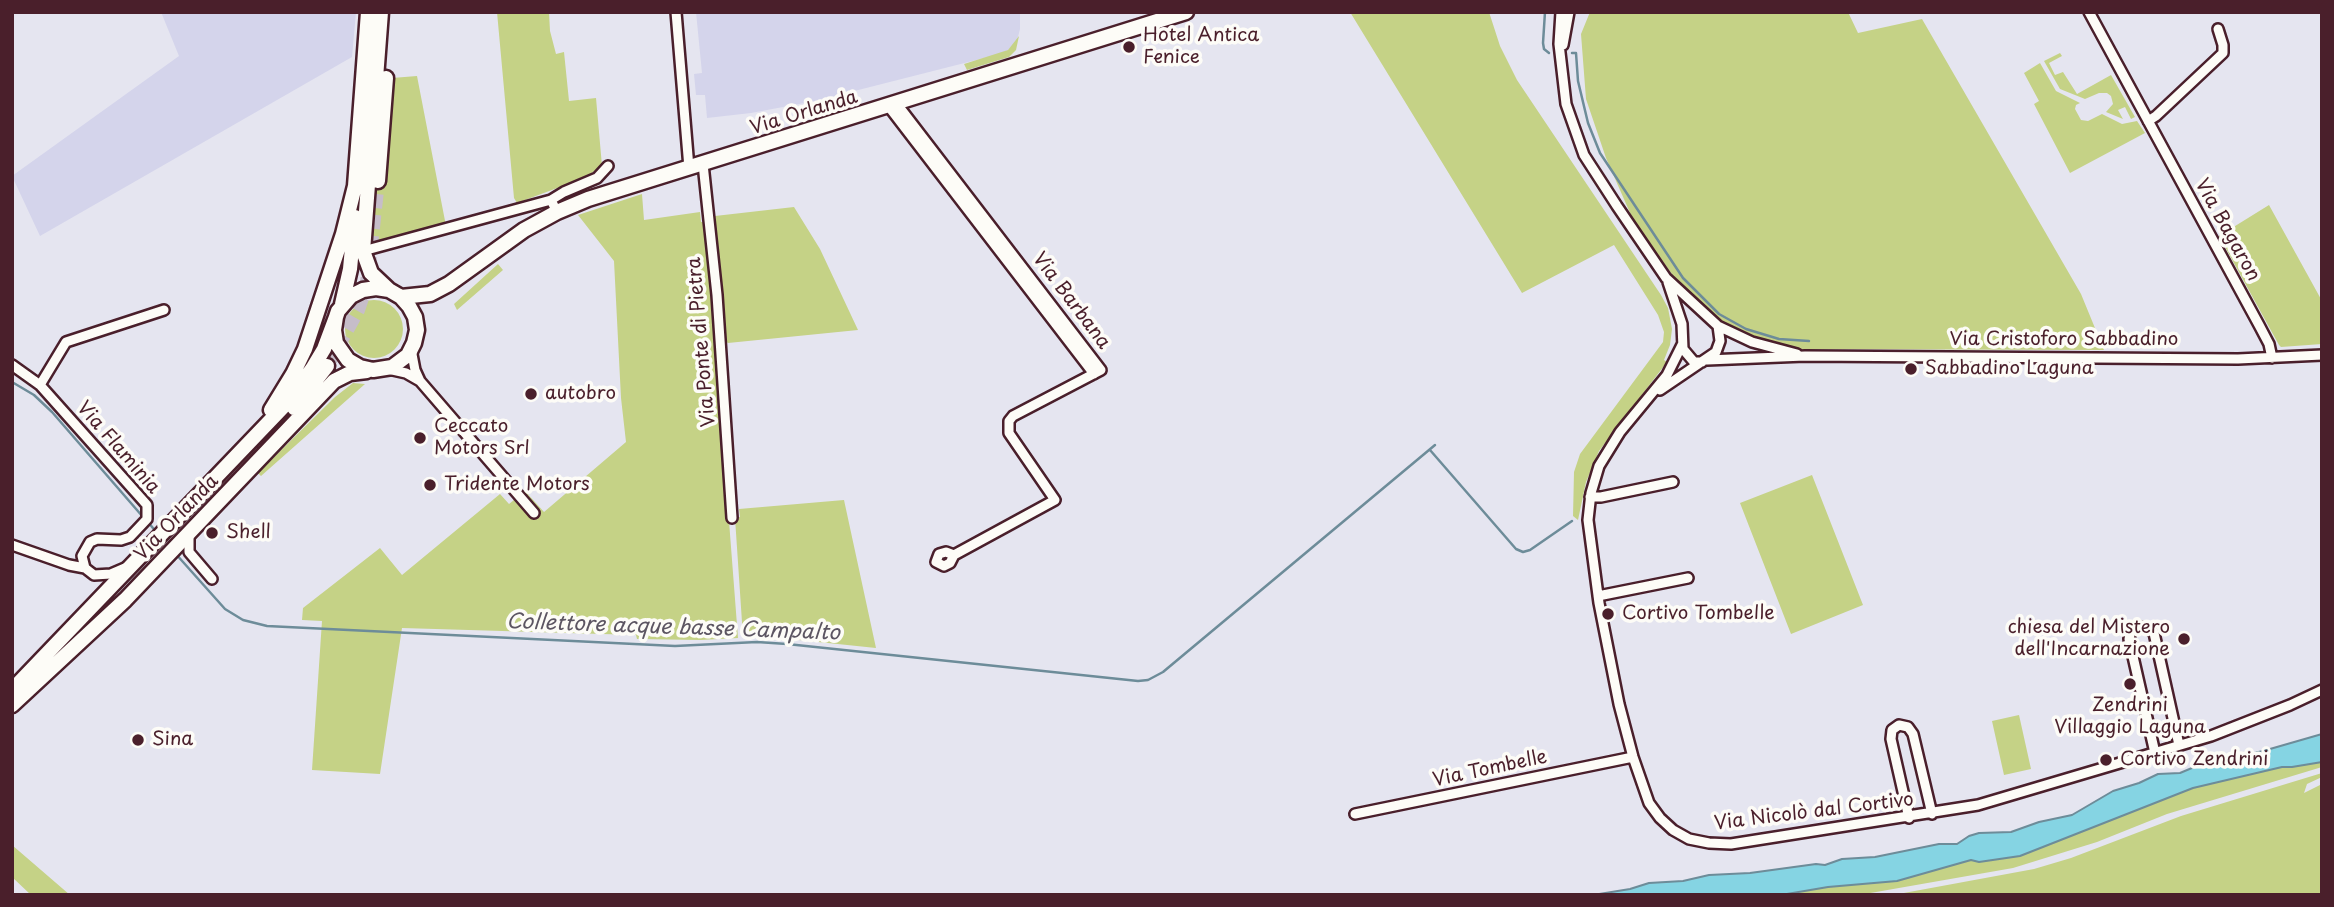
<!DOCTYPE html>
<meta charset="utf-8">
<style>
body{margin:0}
#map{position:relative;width:2334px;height:907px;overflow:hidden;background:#e5e5f0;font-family:"Playpen Sans",sans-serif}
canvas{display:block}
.frame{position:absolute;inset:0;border:14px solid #4a1f2b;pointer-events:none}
</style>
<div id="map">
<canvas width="2334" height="907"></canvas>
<div class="frame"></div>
</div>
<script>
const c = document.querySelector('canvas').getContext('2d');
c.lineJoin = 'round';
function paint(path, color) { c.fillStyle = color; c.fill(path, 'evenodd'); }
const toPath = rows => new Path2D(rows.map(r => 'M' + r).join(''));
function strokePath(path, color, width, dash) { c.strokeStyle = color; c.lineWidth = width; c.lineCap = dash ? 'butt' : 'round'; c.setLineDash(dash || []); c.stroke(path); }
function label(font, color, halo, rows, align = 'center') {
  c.font = font + ' "Playpen Sans",sans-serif'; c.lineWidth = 7; c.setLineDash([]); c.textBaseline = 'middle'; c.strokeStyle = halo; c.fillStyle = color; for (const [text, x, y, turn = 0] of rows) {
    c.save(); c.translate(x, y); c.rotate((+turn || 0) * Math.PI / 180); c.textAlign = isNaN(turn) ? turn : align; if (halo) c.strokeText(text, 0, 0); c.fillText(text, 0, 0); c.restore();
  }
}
paint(toPath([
 [161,12,356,12,352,57,40,236,12,176,179,56],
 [696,12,1020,12,1020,29,1017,41,1008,50,1000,54,815,101,751,113,707,118,705,95,696,95,694,74,702,73]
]), '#d4d4eb');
paint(toPath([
 [497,12,549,12,550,31,556,54,564,52,569,101,596,98,602,166,584,178,517,203,514,198],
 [1350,12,1489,12,1500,46,1517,80,1661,295,1668,308,1672,329,1670,345,1664,360,1667,362,1599,451,1586,482,1578,520,1573,516,1574,472,1580,454,1663,342,1664,332,1658,315,1614,245,1522,293],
 [1590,12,1848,12,1858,33,1922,19,2081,294,2104,350,1793,349,1759,341,1715,319,1692,299,1679,284,1634,222,1606,158,1586,99,1581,34],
 [1019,36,1016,50,1009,57,967,70,964,64,1008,50],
 [2060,53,2062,56,2049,63,2055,75,2063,72,2077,94,2111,75,2135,117,2131,119,2125,107,2118,110,2123,119,2106,112,2113,104,2111,96,2107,93,2099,93,2085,99,2060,89,2044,61],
 [2040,63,2056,91,2080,103,2076,105,2075,109,2081,120,2088,121,2102,114,2122,124,2137,121,2145,133,2070,173,2034,104,2039,101,2024,73],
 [417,76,446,226,378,244,370,244,373,181,392,78],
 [642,194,644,220,700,212,701,222,706,222,738,638,700,640,637,639,636,635,402,628,380,774,312,770,322,621,302,620,303,608,380,548,402,575,500,494,509,504,525,491,544,512,626,442,621,398,614,261,578,215],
 [2269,205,2322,301,2322,344,2281,347,2279,345,2219,236],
 [794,207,820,249,858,330,728,343,725,341,715,216],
 [498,264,503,270,457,310,454,304],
 '345 329a29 29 0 1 1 58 0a29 29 0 1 1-58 0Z',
 [353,383,365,384,261,476,258,473,335,397],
 [1812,475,1863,605,1791,634,1740,503],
 [844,500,876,648,780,638,743,637,735,518,740,517,739,509],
 [2019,715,2031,769,2004,775,1992,721],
 [2322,762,2322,767,2167,814,2097,842,2013,868,1859,895,1781,895,1828,887,1897,881,1971,860,1979,862,2020,856,2193,788,2282,767,2292,767],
 [2322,773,2322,777,2307,784,2304,793,2322,784,2322,895,1893,895,2034,869,2071,858,2181,816],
 [12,845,70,895,31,895,12,877]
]), '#c5d286');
const water = toPath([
 [2322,734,2322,762,2292,767,2282,767,2193,788,2020,856,1979,862,1971,860,1897,881,1828,887,1781,895,1593,895,1630,889,1649,883,1683,881,1709,875,1750,873,1816,864,1825,865,1842,859,1875,857,1939,844,1957,844,1969,836,1979,833,2011,832,2039,822,2072,815,2113,791,2139,783,2158,774,2180,773,2199,765,2263,751,2322,734]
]);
paint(water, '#85d4e3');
strokePath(water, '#6d8c99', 2);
strokePath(toPath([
 [1545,12,1543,43,1544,49,1549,53],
 [1572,53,1576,53,1578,81,1588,123,1600,153,1683,278,1719,314,1746,329,1779,339,1809,341],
 [12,382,34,395,52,412,143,517],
 [1430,450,1516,549,1523,552,1530,550,1572,521],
 [148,522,157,533],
 [175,553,225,609,243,620,267,626,675,646,757,642,787,644,1138,681,1148,680,1163,672,1435,445]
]), '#6d8c99', 2.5);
strokePath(toPath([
 [327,366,358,310,367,283,378,181]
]), '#c6bdc9', 14, [14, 7]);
const minor = toPath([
 [676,12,689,168],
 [1561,12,1559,44,1566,104,1584,155,1617,206,1666,278,1718,326,1752,342,1797,354],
 [2089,12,2259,325,2269,344,2272,358],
 [1563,45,1569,12],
 [897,104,1101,370,1013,416,1009,421,1009,433,1055,500,954,555,946,552,939,554,936,562,944,566,950,563,954,555],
 [889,107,1094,374],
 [2148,121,2156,116,2223,53,2223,45,2218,29],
 [703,164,717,295,732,518],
 [551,200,564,192,597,178,608,166],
 [363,251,551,200,557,212],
 [1668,282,1682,324,1683,349,1694,362,1702,362],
 [1682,345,1667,375,1620,432,1599,466,1591,493,1588,520,1599,603,1619,704,1633,757,1649,803,1660,818,1673,830,1689,839,1709,843,1731,844,1978,805,2211,736,2290,705,2322,690],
 [1707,360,1805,356,2238,359,2322,355],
 [12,365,40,385,147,505,147,519,130,537,121,540,97,539,90,542,82,556,85,568,94,575,111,574,125,568],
 [388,369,406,373,420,381,415,370,411,349],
 [420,381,534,513],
 [40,385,66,342,164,310],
 [1660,390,1716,352,1720,341,1718,326],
 [1590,497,1601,497,1673,482],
 [189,538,189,552,212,579],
 [12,545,69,565,85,568],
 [1598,596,1688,578],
 [2155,753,2129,639,2131,631,2139,627,2148,628,2154,633,2179,745],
 [1355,814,1633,757],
 [1909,818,1891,739,1892,730,1899,725,1908,727,1913,734,1932,814]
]);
const primary = toPath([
 [381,12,363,251,371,273,388,289],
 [378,181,386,78],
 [401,297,430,294,449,284,524,230,557,212,588,199,1186,12],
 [342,304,350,269,355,217],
 [294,408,327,366],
 [271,410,293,374,305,349,343,234,355,186,368,12],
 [12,690,286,404,312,369,324,349,336,317,338,311,351,296,363,290,376,288,389,290,401,297,409,306,415,317,417,330,414,343,408,355,392,367,373,370,360,367,348,360,336,343,334,330,336,317],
 [12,705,125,600,334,381,350,373,367,371]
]);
strokePath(minor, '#4a1f2b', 14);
strokePath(primary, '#4a1f2b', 19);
strokePath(minor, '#fdfcf7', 9);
strokePath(primary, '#fdfcf7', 14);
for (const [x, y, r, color] of [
 [1129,47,7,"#4a1f2b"],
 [1911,369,7,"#4a1f2b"],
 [531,394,7,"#4a1f2b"],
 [420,438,7,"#4a1f2b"],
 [430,485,7,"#4a1f2b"],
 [212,533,7,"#4a1f2b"],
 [1608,614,7,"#4a1f2b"],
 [2184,639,7,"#4a1f2b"],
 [2130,684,7,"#4a1f2b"],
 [138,740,7,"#4a1f2b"],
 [2106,760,7,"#4a1f2b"]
]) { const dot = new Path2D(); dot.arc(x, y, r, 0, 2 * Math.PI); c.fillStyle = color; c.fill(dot); strokePath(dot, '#fdfcf7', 2.5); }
label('19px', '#4a1f2b', '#fdfcf7', [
 ["Hotel Antica",1143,36],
 ["Fenice",1143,58],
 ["Sabbadino Laguna",1925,369],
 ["autobro",545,394],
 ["Ceccato",434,427],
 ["Motors Srl",434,449],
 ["Tridente Motors",444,485],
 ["Shell",226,533],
 ["Cortivo Tombelle",1622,614],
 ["chiesa del Mistero",2170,628,"right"],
 ["dell'Incarnazione",2170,650,"right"],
 ["Zendrini",2130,706,"center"],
 ["Villaggio Laguna",2130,728,"center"],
 ["Sina",152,740],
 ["Cortivo Zendrini",2120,760]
], 'left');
label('19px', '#4a1f2b', '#fdfcf7', [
 ["Via Orlanda",804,113,-17],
 ["Via Bagaron",2227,230,61],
 ["Via Barbana",1071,301,53],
 ["Via Cristoforo Sabbadino",2064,340],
 ["Via Ponte di Pietra",702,342,-95],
 ["Via Flaminia",118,448,49],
 ["Via Orlanda",177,518,-46],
 ["Via Tombelle",1490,769,-12],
 ["Via Nicolò dal Cortivo",1814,812,-7]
]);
label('italic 21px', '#5c5562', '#fdfcf7', [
 ["Collettore acque basse Campalto",673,628,2]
]);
</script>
